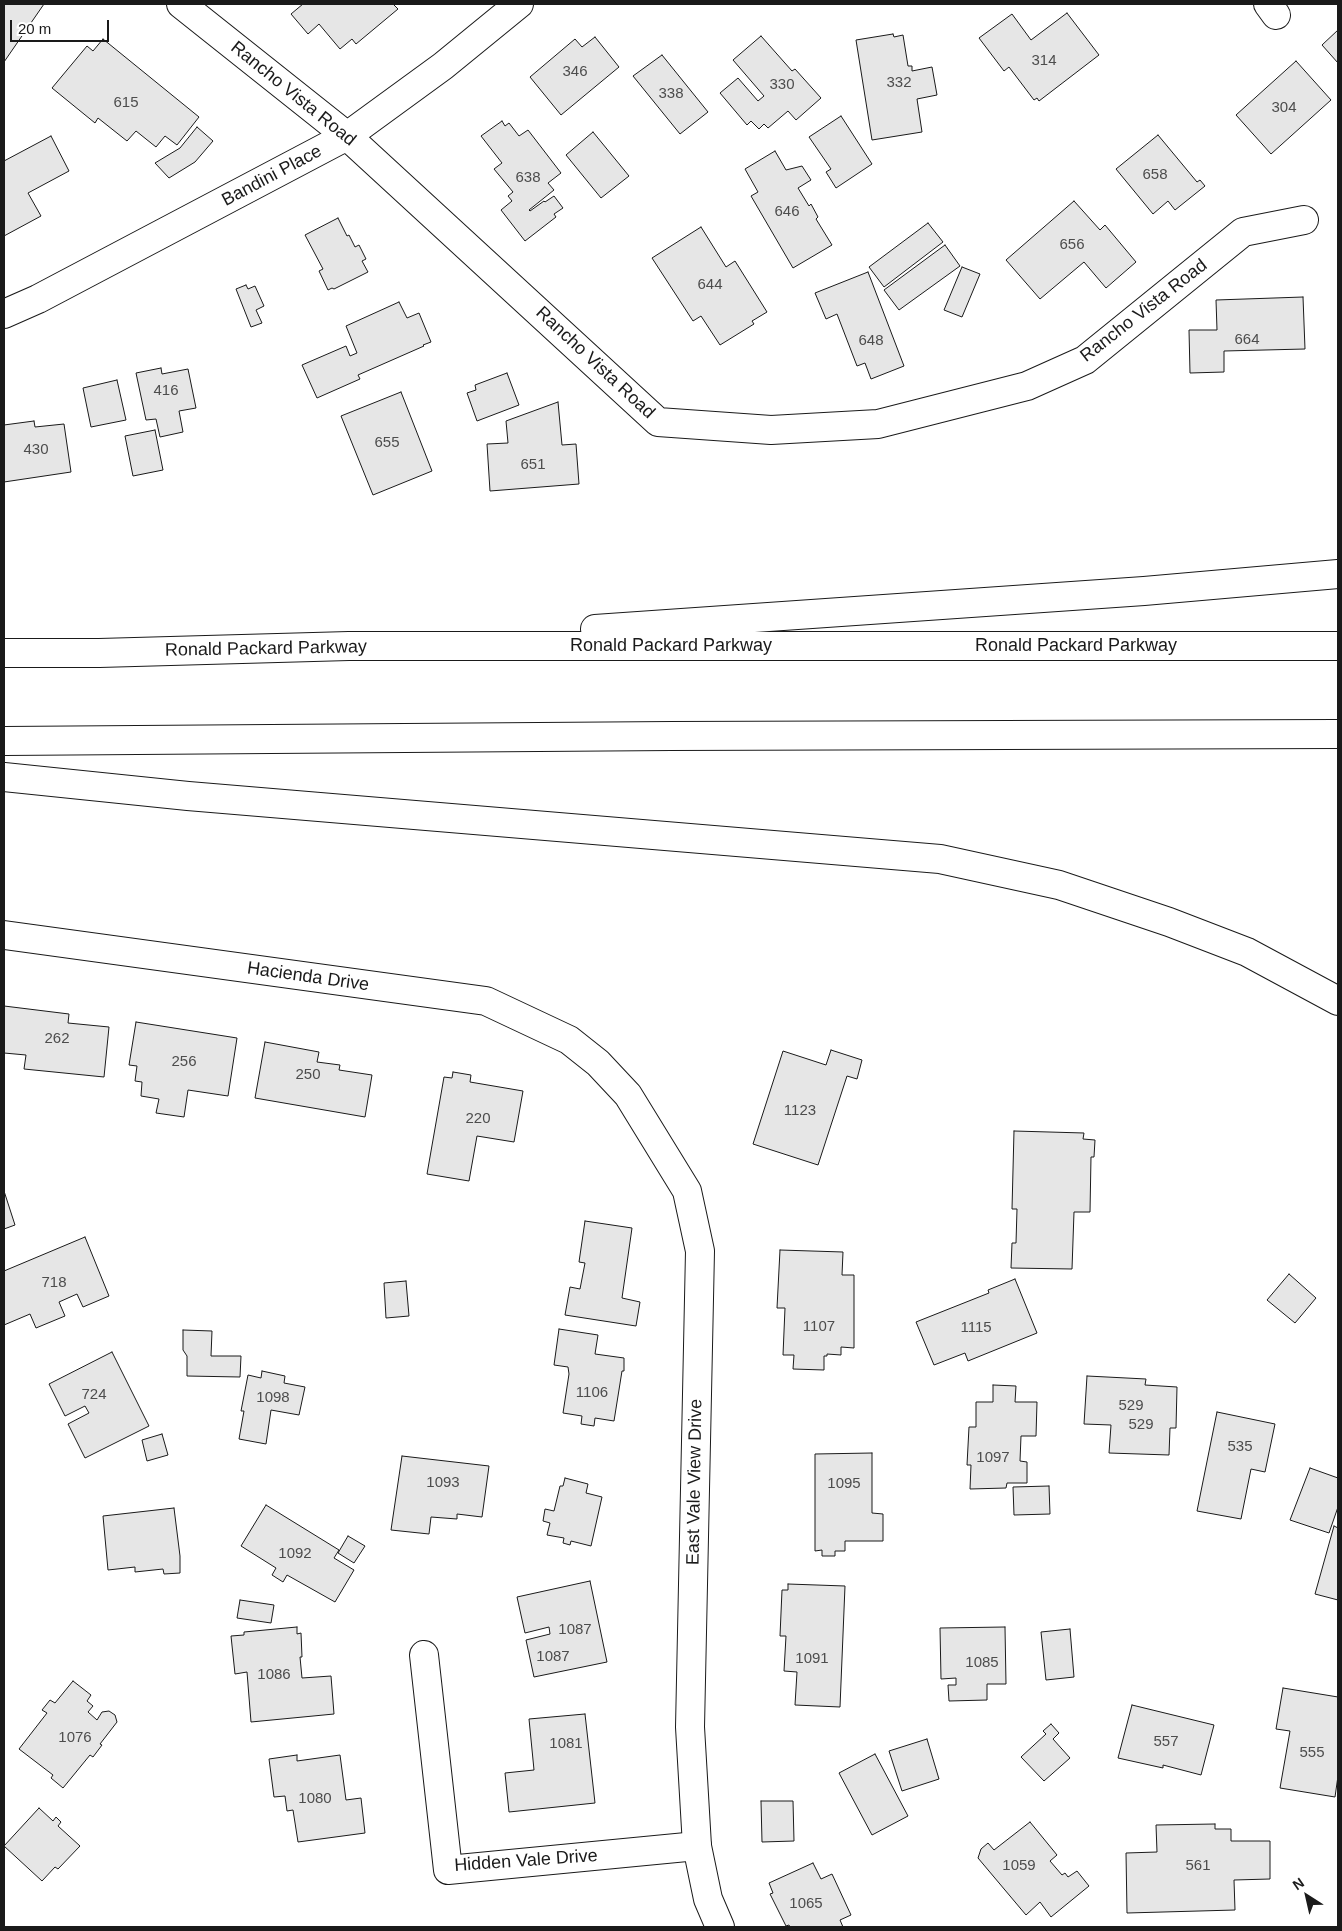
<!DOCTYPE html>
<style>
body{margin:0}
#map{position:relative;width:1342px;height:1931px;overflow:hidden;background:#fff;font-family:Arial,sans-serif}
canvas{display:block}
.frame{position:absolute;inset:0;border:5px solid #1a1a1a;pointer-events:none}
.north{position:absolute;left:1282px;top:1871px;width:50px;height:50px;-webkit-text-stroke:4px #fff;paint-order:stroke;rotate:325deg;font-size:14px;font-weight:700;line-height:20px;text-align:center;color:#1a1a1a}
.north::after{content:'';display:block;margin:auto;width:18px;height:22px;background:#1a1a1a;clip-path:polygon(50% 0,100% 100%,50% 72%,0 100%)}
.scale{position:absolute;left:10px;top:20px;width:99px;height:22px;box-sizing:border-box;border:2px solid #1a1a1a;border-top:0;padding-left:6px;font-size:15px;line-height:18px;white-space:nowrap;color:#1a1a1a;-webkit-text-stroke:4px #fff;paint-order:stroke}
</style>
<div id="map">
<canvas width="1342" height="1931"></canvas>
<div class="frame"></div>
<div class="north">N</div>
<div class="scale">20 m</div>
</div>
<script>
const c = document.querySelector('canvas').getContext('2d');
c.lineJoin = 'round';
function paint(path, color) { c.fillStyle = color; c.fill(path, 'evenodd'); }
const toPath = rows => new Path2D(rows.map(r => 'M' + r).join(''));
function strokePath(path, color, width, dash) { c.strokeStyle = color; c.lineWidth = width; c.lineCap = dash ? 'butt' : 'round'; c.setLineDash(dash || []); c.stroke(path); }
function label(font, color, halo, rows, align = 'center') {
  c.font = font + ' Arial,sans-serif'; c.lineWidth = 4; c.setLineDash([]); c.textBaseline = 'middle'; c.strokeStyle = halo; c.fillStyle = color; for (const [text, x, y, turn = 0] of rows) {
    c.save(); c.translate(x, y); c.rotate((+turn || 0) * Math.PI / 180); c.textAlign = isNaN(turn) ? turn : align; if (halo) c.strokeText(text, 0, 0); c.fillText(text, 0, 0); c.restore();
  }
}
const building = toPath([
 [4,4,44,4,4,62,4,4],
 [303,4,393,4,398,9,356,44,352,39,340,49,319,24,308,34,291,14,303,4],
 [1067,13,1099,55,1039,101,1037,98,1034,100,1009,67,1004,71,979,38,1012,14,1031,40,1067,13],
 [1338,30,1338,63,1322,45,1338,30],
 [893,34,894,37,903,35,908,66,912,66,912,71,932,67,937,95,917,99,922,132,872,140,856,40,893,34],
 [761,36,792,71,795,69,821,98,796,120,788,111,768,128,764,124,759,129,751,121,747,125,720,93,738,78,758,101,764,96,733,60,761,36],
 [595,37,619,67,561,115,530,77,575,39,582,47,595,37],
 [103,39,199,117,177,145,165,136,156,147,136,131,127,141,98,118,95,123,52,88,87,46,93,51,103,39],
 [662,55,708,112,680,134,633,76,662,55],
 [1296,61,1331,100,1271,154,1236,115,1296,61],
 [841,116,872,164,836,188,826,172,831,169,809,137,841,116],
 [502,121,505,126,509,123,519,136,528,130,561,173,548,183,554,190,529,210,530,211,544,201,545,202,554,196,563,208,554,214,556,217,525,241,501,210,512,201,508,196,513,192,494,169,502,163,481,136,502,121],
 [197,127,213,141,195,162,169,178,155,163,180,148,197,127],
 [593,132,629,176,601,198,566,155,593,132],
 [1158,135,1197,182,1200,180,1205,186,1175,210,1168,201,1153,214,1116,169,1158,135],
 [51,136,69,171,28,193,41,216,4,236,4,161,51,136],
 [775,151,786,170,802,166,811,180,798,188,809,206,811,204,818,217,816,219,832,245,793,268,751,196,758,192,745,169,775,151],
 [1074,201,1100,230,1105,225,1136,262,1106,288,1084,262,1040,299,1006,260,1074,201],
 [338,218,347,236,349,235,355,247,359,245,366,259,362,261,368,272,334,289,332,288,328,290,319,271,323,269,305,235,338,218],
 [928,223,943,242,884,287,869,267,928,223],
 [701,227,726,267,735,261,767,312,752,321,754,324,720,345,701,316,693,321,652,258,701,227],
 [945,245,960,266,899,310,884,290,945,245],
 [962,267,980,274,962,317,944,310,962,267],
 [868,272,904,366,871,379,865,363,857,366,837,314,826,319,815,293,868,272],
 [246,285,248,289,255,286,264,306,256,310,262,323,251,327,236,289,246,285],
 [1303,297,1305,349,1224,351,1224,372,1190,373,1189,330,1217,330,1216,300,1303,297],
 [399,302,407,318,419,313,431,342,423,345,424,346,358,375,360,379,317,398,302,365,346,346,350,356,357,353,346,326,399,302],
 [161,368,162,374,188,369,196,408,179,411,183,432,160,437,156,419,146,420,136,373,161,368],
 [507,373,519,405,477,421,467,393,476,390,475,385,507,373],
 [117,380,126,420,91,427,83,388,117,380],
 [401,392,432,471,373,495,341,416,401,392],
 [558,402,562,445,576,444,579,484,490,491,487,444,508,443,506,421,558,402],
 [34,421,35,427,64,424,71,472,4,482,4,425,34,421],
 [155,430,163,470,133,476,125,436,155,430],
 [4,1006,69,1014,68,1023,109,1027,104,1077,24,1069,26,1055,4,1053,4,1006],
 [136,1022,237,1038,228,1096,188,1090,184,1117,156,1113,159,1099,141,1096,142,1082,135,1081,137,1066,129,1065,136,1022],
 [265,1042,319,1052,317,1062,340,1065,339,1070,372,1075,365,1117,255,1098,265,1042],
 [831,1050,862,1060,857,1079,847,1076,818,1165,753,1144,783,1051,826,1065,831,1050],
 [453,1072,471,1075,470,1082,523,1091,514,1142,477,1136,469,1181,427,1174,444,1077,452,1078,453,1072],
 [1014,1131,1084,1133,1083,1139,1095,1140,1094,1157,1091,1157,1090,1212,1074,1212,1072,1269,1011,1268,1012,1243,1016,1243,1017,1209,1012,1209,1014,1131],
 [4,1191,15,1225,4,1229,4,1191],
 [585,1221,632,1228,622,1298,640,1302,636,1326,565,1315,570,1287,580,1289,585,1263,579,1262,585,1221],
 [85,1237,109,1296,83,1307,77,1294,59,1302,65,1316,36,1328,30,1314,4,1325,4,1271,85,1237],
 [780,1250,843,1252,842,1275,854,1275,854,1348,841,1347,841,1355,827,1354,827,1356,824,1356,824,1370,793,1369,794,1355,783,1355,785,1308,777,1308,780,1250],
 [1289,1274,1316,1298,1295,1323,1267,1300,1289,1274],
 [1015,1279,1037,1333,968,1361,965,1353,934,1365,916,1322,989,1293,988,1290,1015,1279],
 [406,1281,409,1316,386,1318,384,1283,406,1281],
 [559,1329,598,1335,595,1354,624,1358,624,1371,622,1371,614,1421,595,1418,594,1426,581,1424,582,1416,563,1413,569,1374,568,1367,554,1365,559,1329],
 [183,1330,212,1331,211,1356,241,1356,240,1377,187,1376,187,1356,183,1350,183,1330],
 [112,1352,149,1426,85,1458,68,1424,89,1413,85,1406,65,1416,49,1384,112,1352],
 [262,1371,285,1376,284,1383,305,1387,299,1415,271,1410,266,1444,239,1439,244,1411,241,1411,248,1375,261,1378,262,1371],
 [1087,1376,1146,1379,1145,1385,1177,1387,1176,1428,1170,1428,1169,1455,1109,1453,1111,1425,1084,1424,1087,1376],
 [993,1385,1016,1386,1015,1402,1037,1402,1036,1436,1021,1436,1020,1461,1027,1462,1027,1483,1007,1483,1006,1488,970,1489,971,1465,967,1465,969,1427,976,1427,976,1402,993,1402,993,1385],
 [1217,1412,1275,1424,1265,1472,1251,1469,1241,1519,1197,1511,1217,1412],
 [162,1434,168,1455,147,1461,142,1440,162,1434],
 [872,1453,872,1513,883,1514,883,1541,845,1541,845,1551,835,1551,835,1556,822,1556,822,1550,815,1551,815,1454,872,1453],
 [402,1456,489,1466,482,1517,457,1514,457,1519,431,1517,429,1534,391,1530,402,1456],
 [1310,1468,1338,1478,1338,1507,1329,1533,1290,1520,1310,1468],
 [565,1478,588,1484,586,1493,602,1497,591,1546,571,1541,570,1545,563,1543,564,1538,547,1535,550,1523,543,1521,545,1509,554,1511,560,1486,563,1486,565,1478],
 [1049,1486,1050,1514,1014,1515,1013,1487,1049,1486],
 [266,1505,339,1550,334,1558,354,1570,335,1602,287,1575,283,1582,272,1575,276,1568,241,1546,266,1505],
 [174,1508,180,1556,180,1573,164,1574,163,1569,135,1572,135,1567,108,1570,103,1516,174,1508],
 [1334,1526,1338,1528,1338,1600,1315,1594,1334,1526],
 [348,1536,365,1546,354,1563,338,1553,348,1536],
 [590,1581,607,1662,534,1677,526,1640,550,1634,549,1627,525,1633,517,1597,590,1581],
 [788,1584,845,1586,840,1707,795,1705,797,1672,784,1671,786,1636,780,1636,782,1590,788,1590,788,1584],
 [240,1600,274,1605,271,1623,237,1618,240,1600],
 [297,1627,297,1634,301,1633,302,1657,300,1657,302,1678,331,1676,334,1714,251,1722,247,1672,235,1674,231,1636,244,1635,244,1632,297,1627],
 [1005,1627,1006,1684,987,1684,987,1700,949,1701,948,1685,956,1685,956,1678,941,1679,940,1628,1005,1627],
 [1070,1629,1074,1677,1046,1680,1041,1632,1070,1629],
 [73,1681,91,1695,87,1701,93,1706,88,1712,97,1720,102,1712,109,1711,115,1715,117,1722,100,1744,102,1745,93,1757,90,1755,63,1788,51,1778,53,1775,19,1749,47,1713,42,1710,50,1700,55,1703,73,1681],
 [1283,1688,1338,1697,1338,1776,1335,1797,1280,1788,1290,1731,1276,1729,1283,1688],
 [1132,1705,1214,1725,1201,1775,1163,1765,1163,1768,1118,1758,1132,1705],
 [585,1714,595,1803,509,1812,505,1773,534,1770,529,1719,585,1714],
 [1051,1724,1059,1733,1053,1739,1070,1758,1044,1781,1021,1757,1046,1734,1043,1731,1051,1724],
 [927,1739,939,1779,902,1791,889,1751,927,1739],
 [875,1754,908,1816,872,1835,839,1773,875,1754],
 [297,1755,297,1761,340,1755,346,1800,361,1798,365,1833,298,1842,293,1810,287,1811,285,1796,274,1797,269,1759,297,1755],
 [761,1801,793,1801,794,1841,762,1842,761,1801],
 [39,1808,53,1821,56,1817,61,1822,58,1826,80,1846,58,1869,55,1867,42,1881,4,1846,39,1808],
 [1030,1822,1057,1855,1050,1861,1062,1875,1065,1873,1068,1877,1077,1871,1089,1886,1051,1917,1040,1902,1026,1915,978,1858,981,1849,988,1843,994,1850,1030,1822],
 [1215,1824,1215,1829,1231,1829,1231,1841,1270,1841,1270,1879,1234,1880,1235,1910,1127,1913,1126,1853,1157,1852,1156,1825,1215,1824],
 [813,1863,821,1879,832,1874,851,1915,840,1920,843,1927,790,1927,789,1925,786,1926,770,1894,773,1893,769,1883,813,1863]
]);
paint(building, '#e6e6e6');
strokePath(building, '#1a1a1a', 1);
const street = toPath([
 [1268,4,1276,15],
 [4,314,38,299,347,136,658,422,771,430,878,424,1027,386,1085,360,1243,232,1304,220],
 [424,1655,448,1870,697,1846]
]);
const secondary = toPath([
 [181,4,347,136,443,66,519,4],
 [4,935,486,1001,569,1040,598,1063,628,1095,687,1191,700,1251,690,1727,697,1846,708,1899,720,1927]
]);
const highway = toPath([
 [595,629,1144,591,1338,574],
 [4,653,99,653,349,646,1338,646],
 [4,741,672,736,1338,734],
 [4,777,188,796,940,859,1059,885,1169,922,1247,952,1338,1001]
]);
strokePath(street, '#1a1a1a', 30);
strokePath(secondary, '#1a1a1a', 30);
strokePath(highway, '#1a1a1a', 30);
strokePath(street, '#fff', 28);
strokePath(secondary, '#fff', 28);
strokePath(highway, '#fff', 28);
label('15px', '#4d4d4d', null, [
 ["314",1044,61],
 ["346",575,72],
 ["332",899,83],
 ["330",782,85],
 ["338",671,94],
 ["615",126,103],
 ["304",1284,108],
 ["658",1155,175],
 ["638",528,178],
 ["646",787,212],
 ["656",1072,245],
 ["644",710,285],
 ["664",1247,340],
 ["648",871,341],
 ["416",166,391],
 ["655",387,443],
 ["430",36,450],
 ["651",533,465],
 ["262",57,1039],
 ["256",184,1062],
 ["250",308,1075],
 ["1123",800,1111],
 ["220",478,1119],
 ["718",54,1283],
 ["1107",819,1327],
 ["1115",976,1328],
 ["1106",592,1393],
 ["724",94,1395],
 ["1098",273,1398],
 ["529",1131,1406],
 ["529",1141,1425],
 ["535",1240,1447],
 ["1097",993,1458],
 ["1093",443,1483],
 ["1095",844,1484],
 ["1092",295,1554],
 ["1087",575,1630],
 ["1087",553,1657],
 ["1091",812,1659],
 ["1085",982,1663],
 ["1086",274,1675],
 ["1076",75,1738],
 ["557",1166,1742],
 ["1081",566,1744],
 ["555",1312,1753],
 ["1080",315,1799],
 ["1059",1019,1866],
 ["561",1198,1866],
 ["1065",806,1904]
]);
label('18px', '#1a1a1a', '#fff', [
 ["Rancho Vista Road",293,94,39],
 ["Bandini Place",272,176,-28],
 ["Rancho Vista Road",1144,311,-38],
 ["Rancho Vista Road",595,363,43],
 ["Ronald Packard Parkway",671,646],
 ["Ronald Packard Parkway",1076,646],
 ["Ronald Packard Parkway",266,649,-1],
 ["Hacienda Drive",308,977,8],
 ["East Vale View Drive",695,1482,-89],
 ["Hidden Vale Drive",526,1861,-4]
]);
</script>
